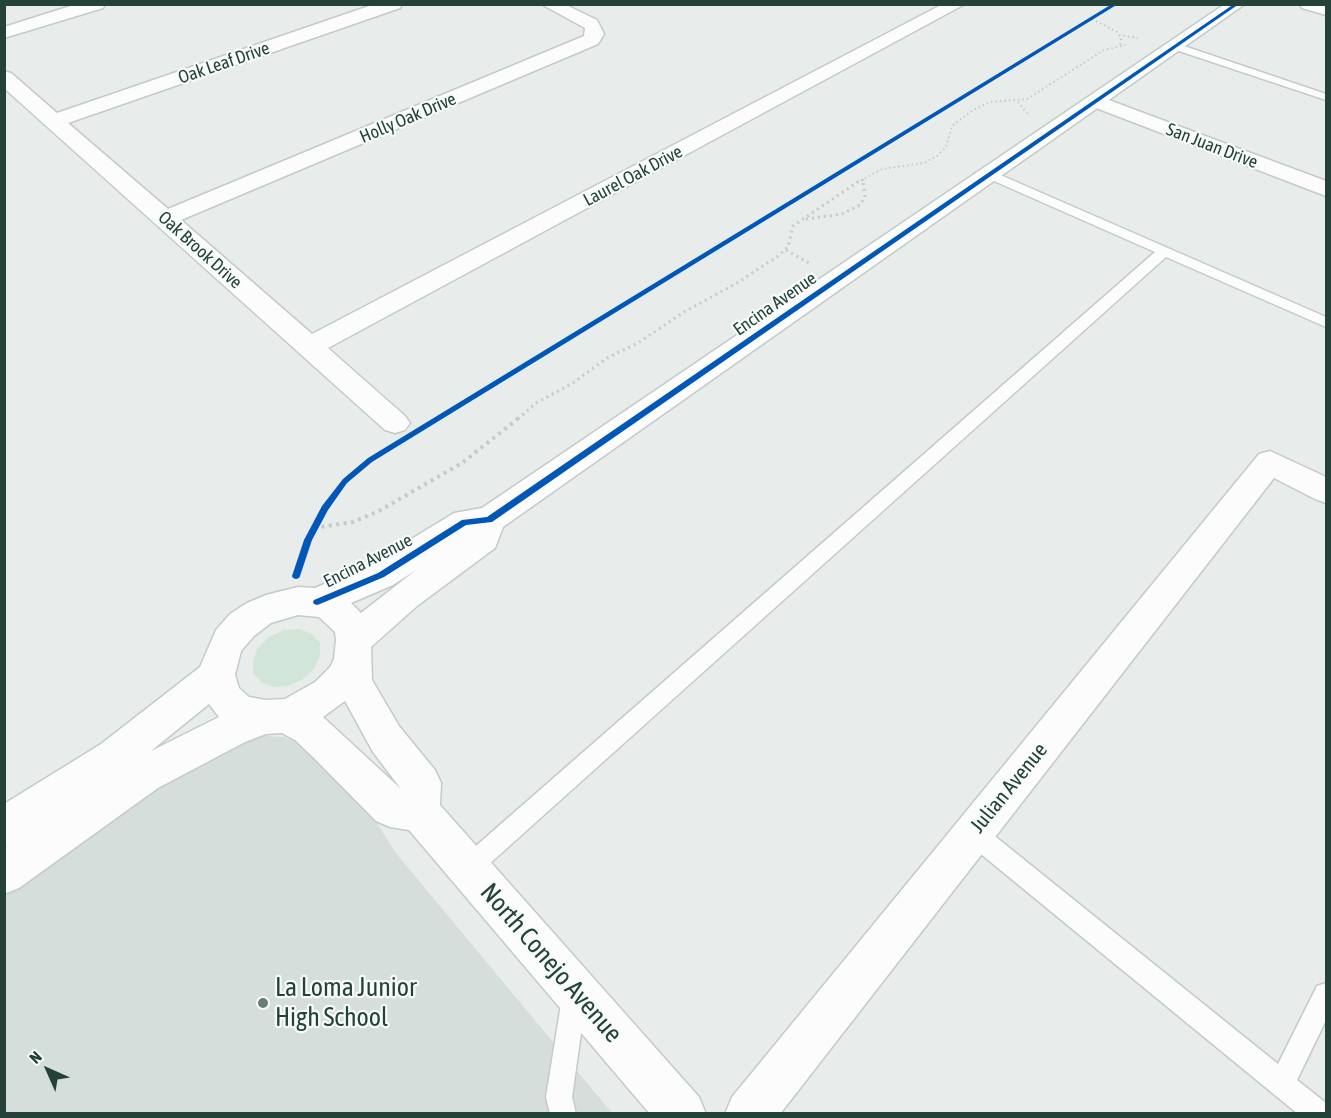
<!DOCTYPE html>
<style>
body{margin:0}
#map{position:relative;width:1331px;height:1118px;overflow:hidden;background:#e8edeb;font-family:"Asap Condensed",sans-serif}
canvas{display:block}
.frame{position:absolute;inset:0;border:6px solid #24423a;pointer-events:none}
.north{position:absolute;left:18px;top:1040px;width:60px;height:60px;-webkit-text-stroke:4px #f7fbf9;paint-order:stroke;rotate:315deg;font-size:16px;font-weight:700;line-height:24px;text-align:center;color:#24423a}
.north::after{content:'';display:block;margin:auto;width:21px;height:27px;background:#24423a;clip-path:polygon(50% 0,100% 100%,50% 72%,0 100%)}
</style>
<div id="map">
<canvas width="1331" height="1118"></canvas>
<div class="frame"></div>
<div class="north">N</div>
</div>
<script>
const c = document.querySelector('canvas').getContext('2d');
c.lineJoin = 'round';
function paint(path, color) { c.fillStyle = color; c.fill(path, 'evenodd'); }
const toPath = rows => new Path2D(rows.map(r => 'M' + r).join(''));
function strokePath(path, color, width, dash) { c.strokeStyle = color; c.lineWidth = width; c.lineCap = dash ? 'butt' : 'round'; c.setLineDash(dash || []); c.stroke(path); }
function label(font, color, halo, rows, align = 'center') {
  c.font = font + ' "Asap Condensed",sans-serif'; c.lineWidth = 4.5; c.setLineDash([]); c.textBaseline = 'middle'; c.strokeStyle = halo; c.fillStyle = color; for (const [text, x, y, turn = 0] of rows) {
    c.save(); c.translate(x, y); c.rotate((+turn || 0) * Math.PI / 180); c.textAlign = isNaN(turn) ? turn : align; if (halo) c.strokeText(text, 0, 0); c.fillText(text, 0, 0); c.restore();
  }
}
paint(toPath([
 [265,736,284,737,298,742,366,805,395,852,612,1113,5,1113,4,893,98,821,240,741]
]), '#d6dedb');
paint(toPath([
 [300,629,312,634,320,643,320,656,314,669,302,680,287,686,273,687,261,682,253,673,253,661,257,649,269,637,284,630]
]), '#d1e6d8');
const lane = toPath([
 [1173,45,1181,45,1326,94,1326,100,1173,49,1173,45],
 [989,170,1326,317,1326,327,1166,257,477,875,469,878,461,875,458,867,461,859,1155,252,985,177,983,174,989,170],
 [973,822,981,825,1278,1064,1317,986,1326,983,1326,1020,1297,1080,1326,1103,1326,1114,1298,1114,965,841,962,833,965,825,973,822],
 [574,986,583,989,586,998,572,1097,576,1114,550,1114,546,1097,562,998,565,989,574,986]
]);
const street = toPath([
 [77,4,105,4,103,8,4,38,4,27,77,4],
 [375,4,402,4,400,8,68,123,168,209,584,36,585,28,541,4,564,4,597,20,604,34,598,44,181,220,312,334,943,4,965,4,328,348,405,416,410,423,405,430,395,433,385,430,4,88,4,71,11,73,57,113,375,4],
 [1300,4,1326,4,1326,15,1302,8,1300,4],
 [1098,96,1326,181,1326,196,1091,106,1088,102,1091,98,1098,96],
 [1270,451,1326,477,1326,503,1315,499,1274,478,780,1114,725,1114,732,1097,1259,454,1270,451]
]);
const secondary = toPath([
 [1225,4,1245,4,503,527,495,548,417,606,371,647,372,680,399,726,435,770,441,783,440,805,699,1097,706,1114,650,1114,409,830,390,827,376,821,314,758,295,740,282,733,266,734,245,742,158,788,19,888,4,894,4,848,8,846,4,847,4,804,101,744,200,667,216,630,230,614,247,603,266,595,298,587,315,588,369,565,454,513,482,508,1225,4],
 [416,570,361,613,351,603,393,585,416,570],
 [298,615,319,617,335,632,336,640,334,659,330,667,315,682,285,699,266,700,249,697,239,688,235,675,241,651,254,636,271,623,298,615],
 [345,701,373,752,401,789,323,717,345,701],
 [209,704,219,717,151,751,209,704]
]);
strokePath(lane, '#c5cac8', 3);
strokePath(street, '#c5cac8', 3);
strokePath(secondary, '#c3cbc8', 3);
strokePath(toPath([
 [1092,19,1117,32,1121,38,1120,46],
 [1119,35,1138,38],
 [1018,102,1028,114],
 [863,179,863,183],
 [857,183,882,169,924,163,937,156,946,147,952,126,973,110,990,102,1027,99,1104,50,1125,45]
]), '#c3ccca', 2, [1.5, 3]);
strokePath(toPath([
 [806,219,842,214,860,205,865,197,863,181],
 [786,250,809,263],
 [518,419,536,403,573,383,607,358,638,343,684,312,737,283,778,256,788,247,793,226,859,181]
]), '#c3ccca', 3, [2, 4]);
strokePath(toPath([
 [314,528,353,522,379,511,462,463,520,417]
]), '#c3ccca', 4, [3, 4.5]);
paint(lane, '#fcfcfc');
paint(street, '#fcfcfc');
paint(secondary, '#fcfcfc');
paint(toPath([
 [1112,4,1118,4,372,462,347,483,328,510,312,540,300,576,299,578,296,579,293,578,292,576,304,540,322,506,343,479,368,458,1112,4],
 [1234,4,1239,4,492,522,466,525,384,577,320,604,317,605,314,604,313,602,314,600,378,573,462,520,487,517,1234,4]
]), '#0057b8');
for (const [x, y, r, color] of [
 [263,1003,6,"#697e78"]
]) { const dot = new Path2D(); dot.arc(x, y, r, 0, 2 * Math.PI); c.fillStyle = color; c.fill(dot); strokePath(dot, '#f7fbf9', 2); }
label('18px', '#24423a', '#f7fbf9', [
 ["Oak Leaf Drive",224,63,-19],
 ["Holly Oak Drive",408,118,-23],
 ["San Juan Drive",1212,146,21],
 ["Laurel Oak Drive",633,176,-28],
 ["Oak Brook Drive",200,250,42],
 ["Encina Avenue",775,304,-35],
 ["Encina Avenue",368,561,-27]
]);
label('21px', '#24423a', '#f7fbf9', [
 ["Julian Avenue",1009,788,-51]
]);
label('26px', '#24423a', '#f7fbf9', [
 ["North Conejo Avenue",551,963,49]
]);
label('26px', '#24423a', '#f7fbf9', [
 ["La Loma Junior",275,988],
 ["High School",275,1018]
], 'left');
</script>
